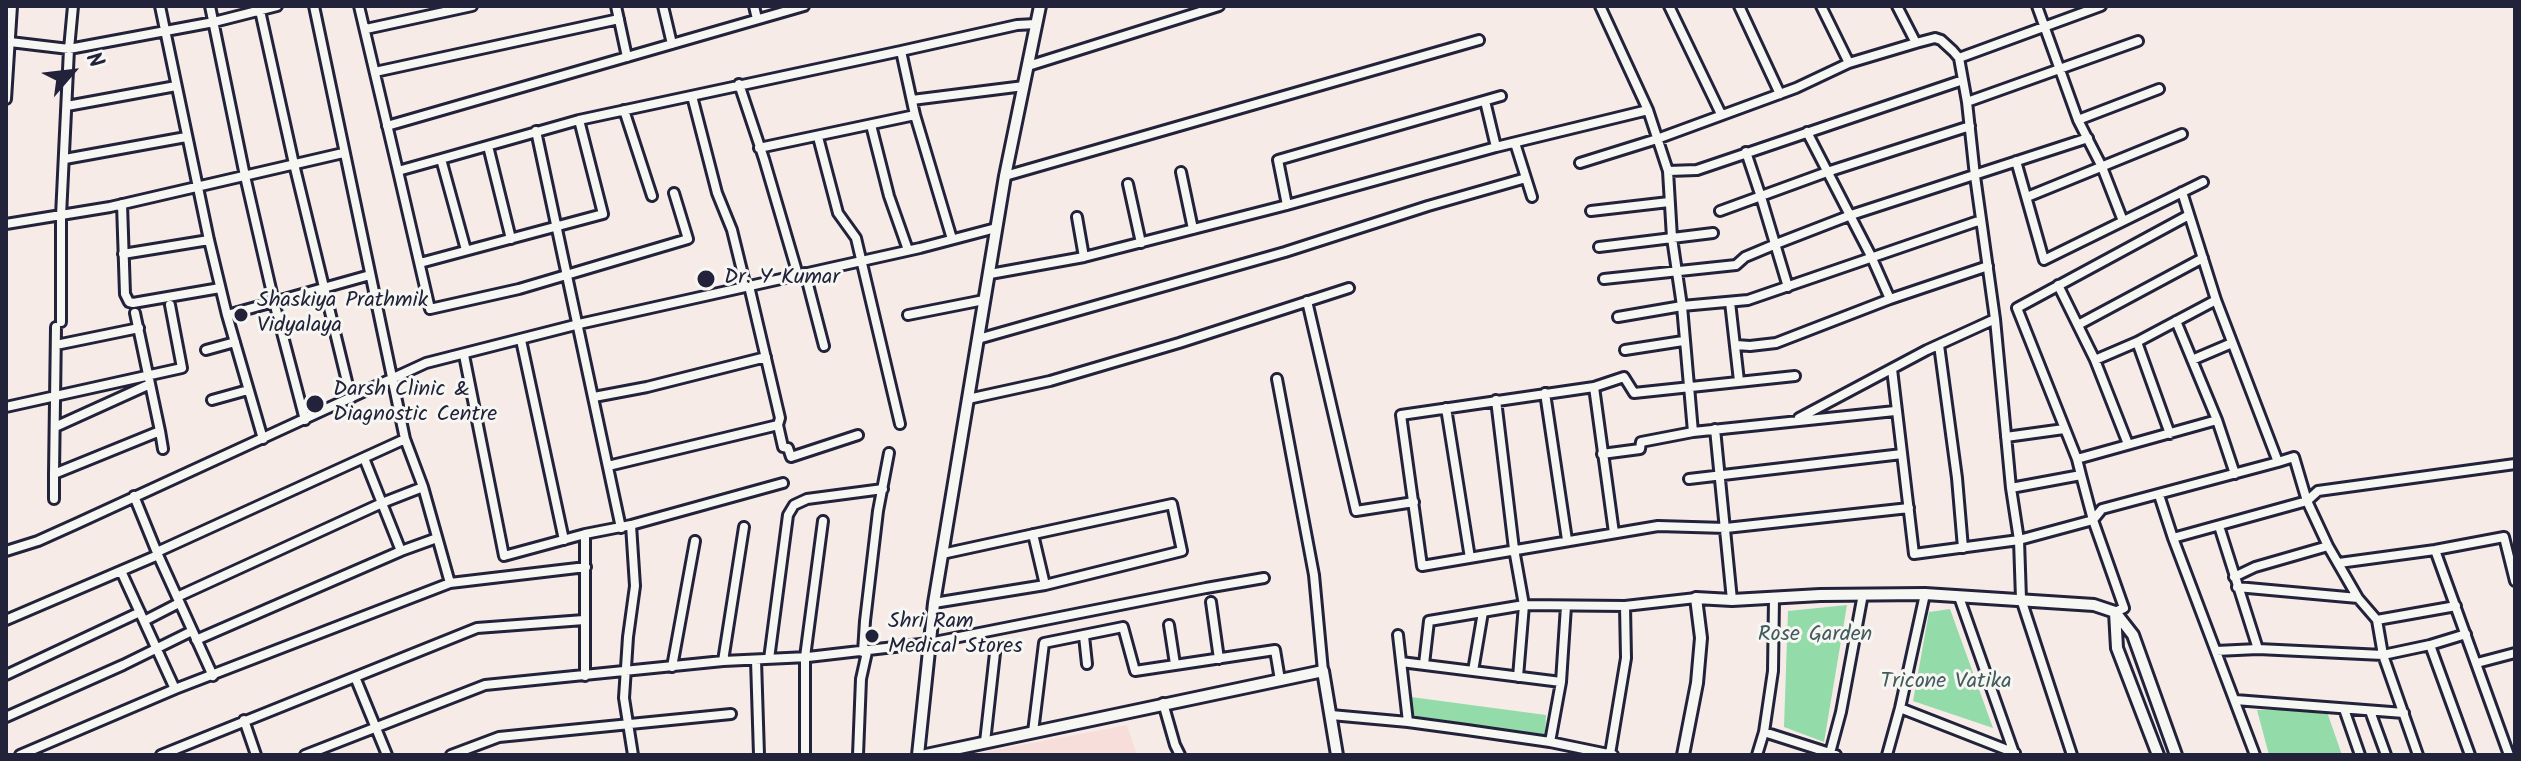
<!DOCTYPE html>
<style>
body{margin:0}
#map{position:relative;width:2521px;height:761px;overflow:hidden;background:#f7ebe7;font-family:Kalam,sans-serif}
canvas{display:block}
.frame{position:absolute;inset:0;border:8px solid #22223b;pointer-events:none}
.north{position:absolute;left:32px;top:32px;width:80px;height:80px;-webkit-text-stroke:6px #f6f6f2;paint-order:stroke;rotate:62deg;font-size:22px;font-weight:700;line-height:32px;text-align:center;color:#22223b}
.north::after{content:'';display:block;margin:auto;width:28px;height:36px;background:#22223b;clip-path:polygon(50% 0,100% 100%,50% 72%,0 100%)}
</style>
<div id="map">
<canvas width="2521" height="761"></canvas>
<div class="frame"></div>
<div class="north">N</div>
</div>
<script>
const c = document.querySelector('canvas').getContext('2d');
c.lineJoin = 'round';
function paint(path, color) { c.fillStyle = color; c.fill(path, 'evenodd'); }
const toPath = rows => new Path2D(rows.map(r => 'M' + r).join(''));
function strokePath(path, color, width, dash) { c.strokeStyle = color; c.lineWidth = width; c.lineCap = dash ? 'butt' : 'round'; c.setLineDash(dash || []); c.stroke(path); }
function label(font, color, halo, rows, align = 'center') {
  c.font = font + ' Kalam,sans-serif'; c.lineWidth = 6; c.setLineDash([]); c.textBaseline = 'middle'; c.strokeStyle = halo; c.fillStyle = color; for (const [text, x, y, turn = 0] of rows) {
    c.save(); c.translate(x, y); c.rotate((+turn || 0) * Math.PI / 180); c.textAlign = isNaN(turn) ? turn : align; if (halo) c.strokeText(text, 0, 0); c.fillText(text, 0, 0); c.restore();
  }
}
paint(toPath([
 [1127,725,1137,755,969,755]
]), '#f8deda');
paint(toPath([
 [1847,605,1824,742,1784,727,1788,611],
 [1950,609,1993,728,1913,701,1929,612],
 [1411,697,1546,715,1545,740,1413,719],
 [2326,709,2342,755,2269,755,2257,710]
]), '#94dbaa');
const minor = toPath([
 [160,6,209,240,227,315,263,439],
 [210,6,245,176,274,302,305,420],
 [259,6,294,164,351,398],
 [314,6,405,439,423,487,450,583],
 [359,6,398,171],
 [616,6,627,57],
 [663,6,672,44],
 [754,6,757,19],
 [1600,6,1648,110,1668,171,1672,238,1682,306,1693,432],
 [1669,6,1721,114],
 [1739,6,1780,94],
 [1821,6,1849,63],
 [1897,6,1916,43],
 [2037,6,2078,120,2102,167,2123,221],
 [366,29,472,6],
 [10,42,69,49,214,22,277,6],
 [901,51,1017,25,1036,24],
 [1959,58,2101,6],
 [1028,66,1219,6],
 [375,72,619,19],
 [739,84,764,159,798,275],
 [692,96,717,193,732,230,746,287],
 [6,99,12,6],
 [912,100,1024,86],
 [1485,101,1496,147],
 [1967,102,2138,41],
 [67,106,176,86],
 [624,110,652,196],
 [2078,120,2159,89],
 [871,125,889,196,908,250],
 [387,126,804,6],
 [536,131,621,528],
 [1807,132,1871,256,1890,299],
 [818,137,838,213,856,238,900,424],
 [1515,143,1532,197],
 [488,146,511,239],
 [759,148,915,115],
 [1746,152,1761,197,1788,287],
 [65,159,186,137],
 [441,159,398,171,430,309,519,289,688,239,674,193],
 [2016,161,2044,260,2203,182],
 [1580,163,1657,139,1796,88,1849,63,1916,43,1935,38,1941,40,1953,51,1959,58,1967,102,1975,176,1995,319,2011,488,2019,540,2021,599,2072,755],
 [1668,171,1697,170,1963,80],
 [1181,172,1193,229],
 [1005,176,1479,40],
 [1128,184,1141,243],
 [2027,197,2182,134],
 [122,204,125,294,129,302,133,303,220,288],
 [1287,205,1278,160,1501,96],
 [1591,211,1669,202],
 [1720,211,1827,172,1970,126],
 [2189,215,2017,308,2077,459,2217,420],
 [1077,217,1084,257],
 [6,224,110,207,343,153],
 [1599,247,1713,233],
 [466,250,441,159,579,120,901,51,915,115,952,239],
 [123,254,209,240],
 [420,263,603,214,579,120],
 [805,273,824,346],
 [990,274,1084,257,1287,205,1496,147,1648,110],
 [1604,279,1736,265,1745,257,1776,244,1851,215,2088,138],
 [2058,285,2095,360,2128,444],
 [749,286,780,418,778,425,783,447,788,448,791,457,858,435],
 [1307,301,1356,511,1414,502],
 [1730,302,1739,381],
 [227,315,370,275],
 [908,315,984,300],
 [1618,317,1682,306,1748,300,1981,220],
 [2176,321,2217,420,2235,474],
 [61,322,61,216,69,49,73,6],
 [2078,325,2203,258],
 [56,327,54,474,160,431,135,313],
 [978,339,1285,252,1428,206,1526,178],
 [521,340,564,540],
 [2137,342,2170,434],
 [56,345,139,328],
 [1736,345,1750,346,1776,343,1890,299,1988,266],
 [1939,345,1957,478,1963,548],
 [206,350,235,342],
 [1625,350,1683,341],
 [464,355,504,556,585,534,631,525,783,483],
 [2095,360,2137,342,2216,300],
 [2192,360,2232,343],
 [1892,369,1914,554,2019,540,2093,520,2102,509,2278,462,2216,300,2182,192],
 [1795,376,1634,393,1624,377,1594,387,1401,415,1422,566,1658,526,1726,528,1909,508],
 [1277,379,1314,575,1323,671],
 [1594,387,1614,533],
 [1545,393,1567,540],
 [594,397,647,387,766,357],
 [968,399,1050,381,1179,343,1349,288],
 [212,400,248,390],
 [1496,400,1514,549,1524,605,1518,677],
 [6,407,182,368,170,305],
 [1446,408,1470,558],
 [1799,418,1927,350,1995,319],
 [55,427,150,384],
 [1715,429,1732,600],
 [160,431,163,449],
 [2006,437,2064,429],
 [1602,454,1640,449,1641,442,1693,432,1895,411],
 [364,458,401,551],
 [2278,462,2294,457,2307,501,2328,546,2358,598],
 [608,466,778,425],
 [2081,475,2093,520,2124,608,2115,612],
 [1689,479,1902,454],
 [2011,488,2081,475,2077,459],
 [2159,495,2173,538,2255,755],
 [134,496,158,555,213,676],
 [54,499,54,474],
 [631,525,635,586,628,637,624,698,633,755],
 [2219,526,2258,649],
 [585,534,585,676],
 [1033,534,1045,585],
 [2173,538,2307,501,2318,491,2515,464],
 [2435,550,2509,755],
 [6,551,38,541,78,523,426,363,579,324,920,248,996,228],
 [157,552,405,439],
 [2339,563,2435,550,2504,537,2515,581],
 [121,571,175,689],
 [2234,577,2255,567,2328,546],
 [2237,587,2358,598,2377,620,2383,655,2418,755],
 [177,597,382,503,423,487],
 [1959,597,2014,753],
 [1211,602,1219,659],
 [934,603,1045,585,1182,551,1172,504,942,554],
 [6,620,158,555],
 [2377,620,2456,606],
 [144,621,179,603],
 [1169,625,1175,664],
 [1398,635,1408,722],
 [1084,636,1087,664],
 [196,640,401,551,437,538],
 [2430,645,2470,755],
 [2216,651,2258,649,2383,655,2430,645,2466,634],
 [863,652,865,621,878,511,889,453],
 [769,659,788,515,794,505,807,499,883,489],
 [756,660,759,755],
 [723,661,744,527],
 [1401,662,1561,682],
 [2477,663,2515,653],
 [1424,664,1429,621,1524,605,1625,606,1696,598],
 [672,667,695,541],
 [1473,671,1483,612],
 [6,675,140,612],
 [355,677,387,755],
 [2235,700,2404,713],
 [1163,703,1175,745,1180,755],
 [1900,708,2015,753],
 [2344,709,2360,755],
 [2370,711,2386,755],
 [1331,715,1408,722,1467,730,1550,742,1613,755],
 [6,717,123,665,192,631],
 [244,720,256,755],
 [1033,732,1044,643,1123,627,1135,671,1275,650,1280,680],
 [1764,732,1836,755],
 [985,742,995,653],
 [1550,742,1561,682,1566,606],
 [1830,753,1841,712,1863,594],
 [1610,754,1626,658,1625,606],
 [20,755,175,689,450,583,586,567],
 [161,755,477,628,584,620],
 [305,755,485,685,723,661,808,657,929,643,1206,588,1264,578],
 [451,755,499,737,731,714],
 [805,755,805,657,823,521],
 [858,755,861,679,867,652],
 [1757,755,1764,732,1773,671,1774,598],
 [1887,755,1900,708,1925,594]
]);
const tertiary = toPath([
 [2115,612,2117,648,2158,755],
 [918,755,934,603,1005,176,1040,6],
 [926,755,1323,671,1337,755],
 [1683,755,1697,683,1701,638,1696,598,1732,600,1820,595,1925,594,2094,605,2115,612,2133,635,2176,755]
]);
strokePath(minor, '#22223b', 14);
strokePath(tertiary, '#22223b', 16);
strokePath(minor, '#f6f6f2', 8);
strokePath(tertiary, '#f6f6f2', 10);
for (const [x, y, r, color] of [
 [706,279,10,"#22223b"],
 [241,315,8,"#22223b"],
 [315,404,10,"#22223b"],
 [872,636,8,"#22223b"]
]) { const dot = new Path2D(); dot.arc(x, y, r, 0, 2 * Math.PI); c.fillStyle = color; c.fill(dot); strokePath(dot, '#f6f6f2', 3); }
label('22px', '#22223b', '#f6f6f2', [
 ["Dr. Y Kumar",724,279],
 ["Shaskiya Prathmik",257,302],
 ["Vidyalaya",257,327],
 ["Darsh Clinic &",333,391],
 ["Diagnostic Centre",333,416],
 ["Shri Ram",888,623],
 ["Medical Stores",888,648]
], 'left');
label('22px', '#445a5c', '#f6f6f2', [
 ["Rose Garden",1815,636],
 ["Tricone Vatika",1946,683]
]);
</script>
